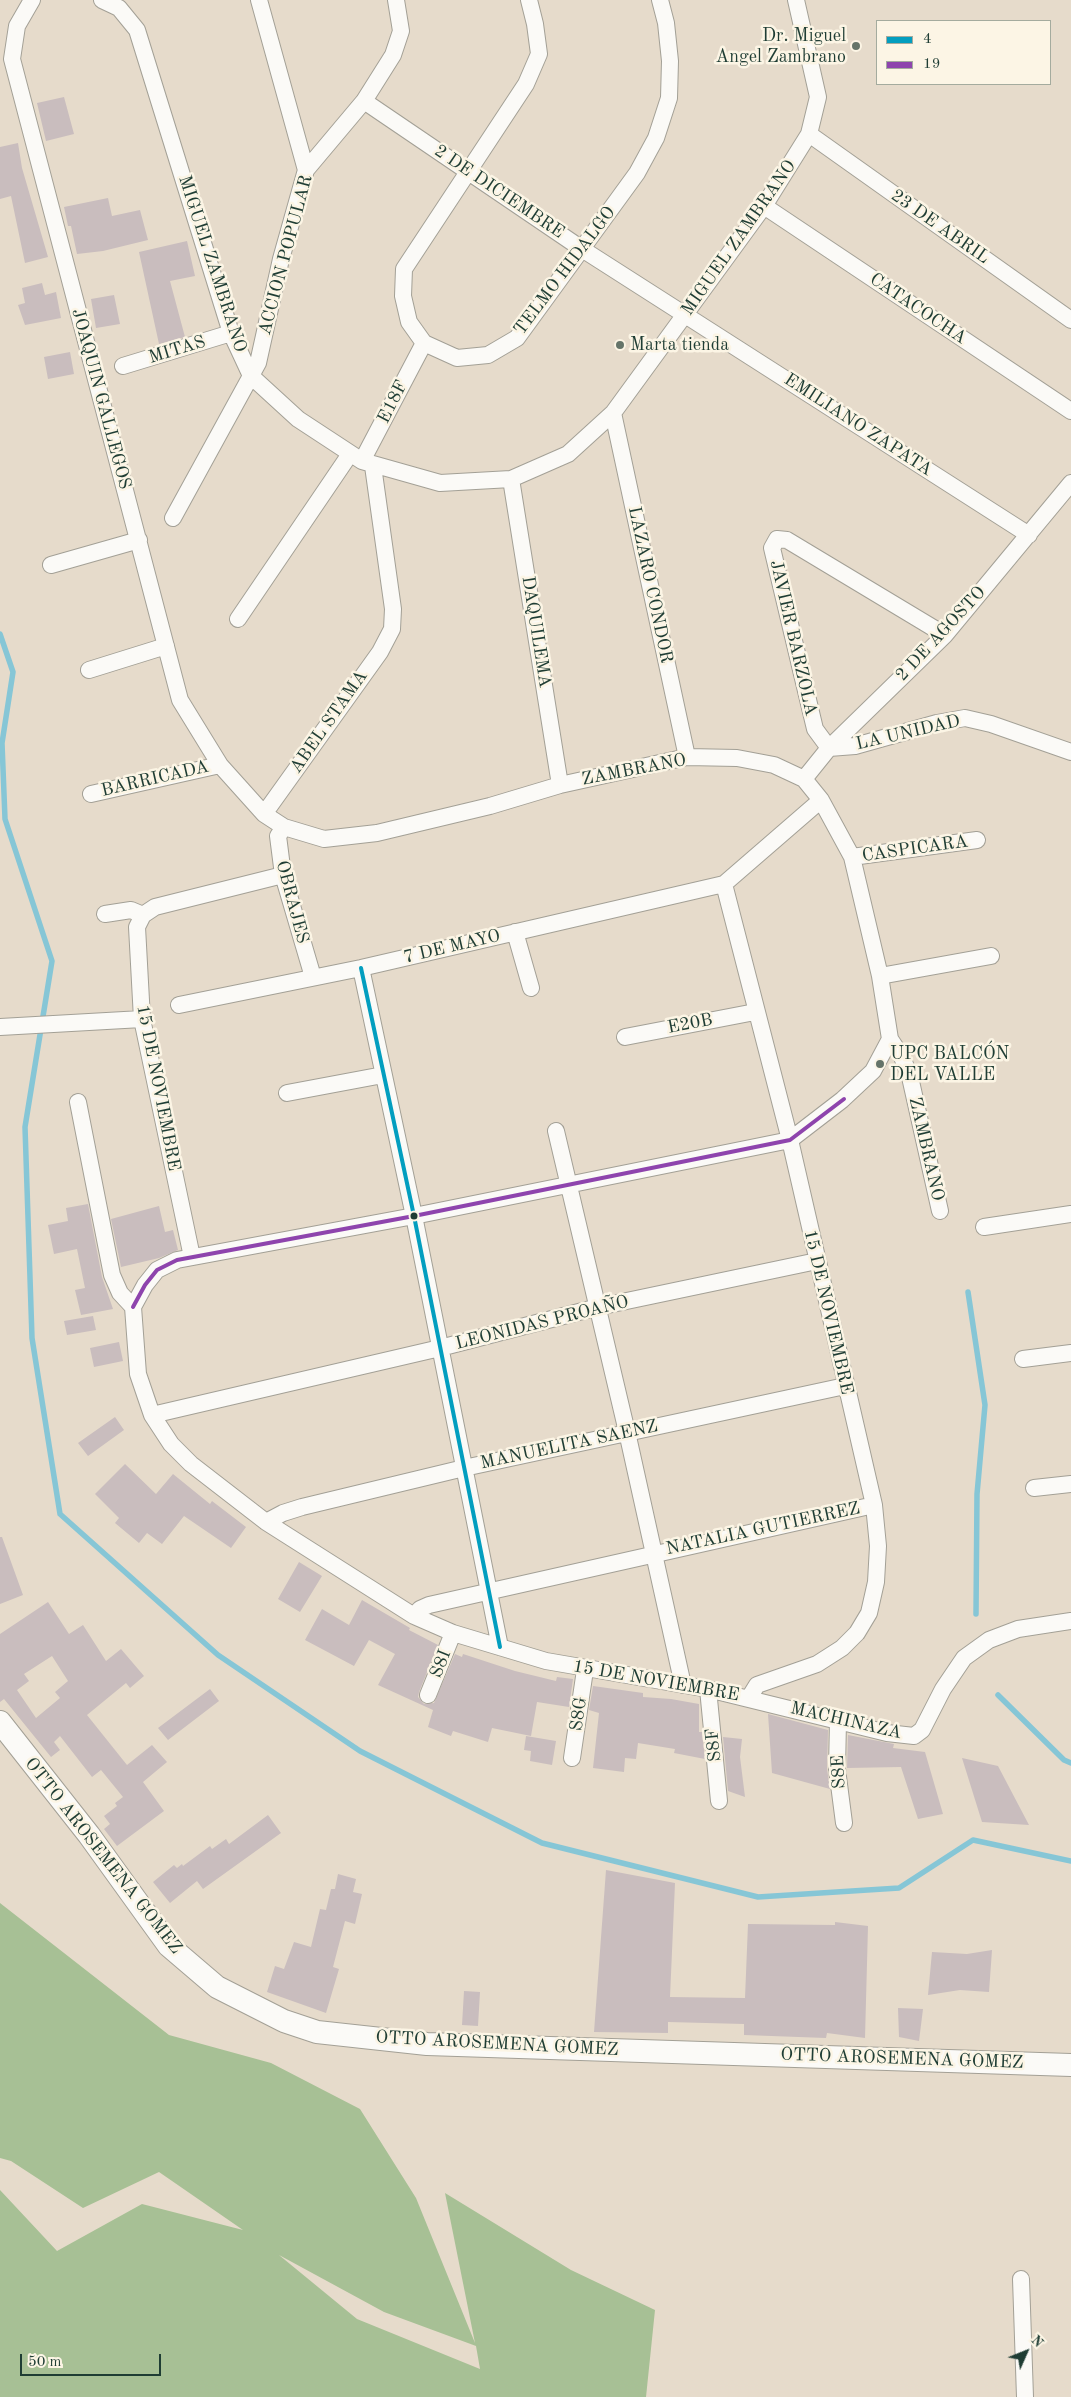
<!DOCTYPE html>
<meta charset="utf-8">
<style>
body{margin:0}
#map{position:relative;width:1071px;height:2397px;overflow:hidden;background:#e6dbcb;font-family:"Old Standard TT",serif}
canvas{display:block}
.legend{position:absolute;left:876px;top:20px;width:175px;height:65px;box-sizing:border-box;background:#fcf5e5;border:1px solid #a4ab9e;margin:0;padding:6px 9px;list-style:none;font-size:15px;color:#1f3d34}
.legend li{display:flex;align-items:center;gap:10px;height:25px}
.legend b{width:25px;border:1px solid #a4ab9e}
.north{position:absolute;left:1001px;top:2327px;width:50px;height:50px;-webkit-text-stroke:4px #fcf5e5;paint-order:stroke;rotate:46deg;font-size:14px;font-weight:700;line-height:20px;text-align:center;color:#1f3d34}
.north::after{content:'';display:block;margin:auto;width:18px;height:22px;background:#1f3d34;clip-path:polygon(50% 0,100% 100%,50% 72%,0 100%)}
.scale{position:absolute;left:20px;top:2354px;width:141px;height:22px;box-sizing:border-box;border:2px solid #1f3d34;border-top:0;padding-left:6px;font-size:15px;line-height:18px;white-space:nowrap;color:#1f3d34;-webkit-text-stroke:4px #fcf5e5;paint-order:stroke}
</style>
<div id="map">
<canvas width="1071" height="2397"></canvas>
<ul class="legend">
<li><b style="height:6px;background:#039ebf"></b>4</li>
<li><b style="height:6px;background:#8e44ad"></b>19</li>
</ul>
<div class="north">N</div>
<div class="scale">50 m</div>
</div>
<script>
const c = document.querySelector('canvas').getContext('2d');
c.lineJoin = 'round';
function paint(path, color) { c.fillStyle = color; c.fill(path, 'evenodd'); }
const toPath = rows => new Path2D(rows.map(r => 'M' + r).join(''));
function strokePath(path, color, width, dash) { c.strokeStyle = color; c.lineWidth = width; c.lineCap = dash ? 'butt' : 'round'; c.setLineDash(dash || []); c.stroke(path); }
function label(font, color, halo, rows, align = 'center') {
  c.font = font + ' "Old Standard TT",serif'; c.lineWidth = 5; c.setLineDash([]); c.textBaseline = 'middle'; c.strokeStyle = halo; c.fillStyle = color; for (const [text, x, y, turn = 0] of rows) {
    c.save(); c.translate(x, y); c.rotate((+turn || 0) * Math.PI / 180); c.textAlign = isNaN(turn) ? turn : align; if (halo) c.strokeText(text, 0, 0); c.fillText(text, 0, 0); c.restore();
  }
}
paint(toPath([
 [0,1903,169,2035,271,2063,360,2109,416,2198,475,2343,445,2193,571,2270,655,2310,646,2397,0,2397,0,2190,57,2251,142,2204,243,2230,159,2172,83,2208,11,2161,0,2158],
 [279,2255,384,2312,476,2346,480,2369,357,2319]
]), '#a7c095');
strokePath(toPath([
 [0,634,13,672,2,743,5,819,52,961,25,1127,32,1338,60,1514,218,1655,360,1751,542,1843,758,1897,899,1888,973,1840,1071,1861],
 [968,1292,985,1405,977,1494,976,1614],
 [998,1695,1064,1760,1071,1763]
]), '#86c6d6', 5.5);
paint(toPath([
 [64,97,74,134,46,141,37,103],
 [18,143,22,168,48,257,25,263,11,196,0,199,0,147],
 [108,198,112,216,140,210,148,240,103,251,77,254,71,226,68,226,64,207],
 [187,241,195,276,170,281,185,337,159,344,139,252],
 [42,283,45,295,56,292,61,318,25,325,18,305,25,303,22,288],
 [114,295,120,324,96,328,91,299],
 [70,352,74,374,48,379,44,357],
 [88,1204,102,1277,113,1309,81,1315,75,1290,85,1288,77,1249,54,1254,48,1225,68,1221,66,1208],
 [159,1206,165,1232,173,1230,178,1250,159,1258,121,1267,111,1219],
 [93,1316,96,1330,67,1335,64,1321],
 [119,1342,123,1361,94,1367,90,1348],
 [115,1417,124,1430,88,1456,78,1443],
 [125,1464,156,1494,173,1474,210,1504,212,1501,246,1527,231,1548,184,1516,162,1544,147,1533,139,1543,115,1523,119,1518,95,1494],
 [0,1537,2,1537,23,1595,0,1604],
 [299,1562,322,1576,300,1612,278,1599],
 [362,1600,410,1628,409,1630,438,1645,419,1692,418,1697,424,1704,434,1703,455,1654,462,1657,463,1654,515,1671,556,1681,557,1677,573,1679,569,1707,537,1702,531,1736,492,1728,488,1742,453,1731,451,1736,428,1727,433,1710,378,1685,395,1654,369,1640,354,1666,305,1640,322,1609,349,1625],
 [48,1602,69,1634,83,1625,106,1661,121,1649,144,1676,130,1688,126,1683,87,1715,127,1765,152,1745,167,1762,143,1782,164,1811,117,1846,104,1829,110,1824,104,1816,117,1806,115,1803,123,1797,101,1770,92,1777,60,1736,54,1742,60,1750,51,1757,4,1699,0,1702,0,1634],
 [52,1656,68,1681,55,1692,60,1698,36,1718,17,1690,29,1681,24,1674],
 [593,1686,643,1693,643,1697,671,1699,699,1704,699,1732,702,1732,705,1759,674,1753,675,1749,638,1743,636,1759,625,1758,624,1772,593,1768,599,1713,589,1710],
 [210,1689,219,1701,168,1740,158,1728],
 [768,1714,828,1730,827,1769,830,1789,772,1773],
 [848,1735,894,1744,893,1748,925,1752,943,1814,918,1819,901,1767,847,1768],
 [526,1736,556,1741,552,1765,530,1761,531,1751,524,1750],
 [723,1737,742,1739,740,1757,745,1797,728,1791],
 [962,1758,998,1766,1029,1825,982,1822],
 [268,1815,281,1833,203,1889,197,1881,170,1903,153,1882,174,1865,177,1868,182,1864,183,1866,210,1846,212,1849,226,1839,229,1844],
 [606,1870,675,1883,670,1997,745,1998,748,1924,835,1925,835,1922,868,1926,865,2038,827,2033,826,2038,744,2035,744,2024,668,2022,668,2033,594,2032],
 [338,1874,356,1879,353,1892,362,1894,355,1924,345,1921,333,1967,339,1969,326,2013,267,1992,275,1966,284,1969,294,1942,311,1947,320,1909,326,1910,331,1889,335,1889],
 [992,1950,989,1992,960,1990,928,1995,932,1952,967,1954],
 [464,1991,480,1992,478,2026,462,2025],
 [898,2008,923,2009,919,2041,899,2037]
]), '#c9bdbe');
const street = toPath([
 [32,0,17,26,12,59,180,700,220,765,264,814,284,827,324,839,377,833,490,806,560,785,687,757,737,758,774,765,804,779,821,800,852,857,880,976,890,1039,902,1057,910,1077,940,1211],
 [102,0,119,8,137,30,231,333,251,376,298,419,362,461,440,483,511,479,568,454,613,413,764,206,809,134,818,97,796,0],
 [259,0,306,170],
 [529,0,535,24,539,54,526,84,404,269,403,296,409,322,424,343,457,358,488,355,517,338,637,173,656,138,669,98,670,61,666,23,660,0],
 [364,101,582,249,1029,535],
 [809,134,1071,320],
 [764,206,1071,411],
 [123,366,231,333],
 [613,413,687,757],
 [362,461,424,343],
 [511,479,560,785],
 [173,518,258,363,281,259,306,170,364,101,393,55,401,31,396,0],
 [51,565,139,540],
 [238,619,350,454],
 [945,635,787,540,777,539,772,548,815,729,829,748,855,746,937,723,965,718,991,724,1071,752],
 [89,670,166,646],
 [804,779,829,748,945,635,1071,483],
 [91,794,220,765],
 [264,814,380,652,392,629,393,609,373,466],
 [284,827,278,836,283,875,313,977],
 [852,857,977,840],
 [724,884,790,1140,874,1505,878,1546,876,1582,869,1613,857,1633,842,1648,817,1664,757,1685,749,1698],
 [105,914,131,910,143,915],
 [515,932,531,988],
 [361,968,414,1216,500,1647],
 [880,976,991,956],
 [179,1005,361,968,724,884,821,800],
 [0,1027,142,1019],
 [625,1037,755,1012],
 [287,1093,383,1075],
 [78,1102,112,1275,120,1293,133,1307],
 [556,1131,627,1432,683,1685],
 [984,1227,1071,1214],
 [192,1257,142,1019,137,927,143,915,155,907,283,875],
 [133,1307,138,1374,152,1415,171,1444,191,1464,266,1522,414,1616,453,1633,546,1661,708,1689,887,1733,914,1736,922,1730,943,1689,964,1658,989,1640,1018,1629,1071,1621],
 [133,1307,145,1285,157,1270,177,1260,414,1216,790,1140,842,1100,873,1071,890,1039],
 [1023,1359,1071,1353],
 [152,1415,440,1348,598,1307,817,1261],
 [1034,1488,1071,1484],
 [266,1522,283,1513,302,1507,464,1468,845,1386],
 [414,1616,420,1609,429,1605,874,1505],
 [708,1689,719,1801],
 [428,1695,453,1633],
 [838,1721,837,1769,844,1823],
 [572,1758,585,1670],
 [1021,2279,1025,2397]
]);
const secondary = toPath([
 [0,1722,89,1835,169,1946,217,1987,284,2021,317,2032,427,2044,1071,2065]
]);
strokePath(street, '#a3a096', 18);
strokePath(secondary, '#a3a096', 24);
strokePath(street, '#fbfaf7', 16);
strokePath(secondary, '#fbfaf7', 22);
strokePath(toPath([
 [361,968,414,1216,500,1647]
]), '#039ebf', 4);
strokePath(toPath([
 [133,1307,145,1285,157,1270,177,1260,414,1216,790,1140,844,1099]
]), '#8e44ad', 4);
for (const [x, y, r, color] of [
 [856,46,5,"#657469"],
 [620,345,5,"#657469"],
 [880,1064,5,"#657469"],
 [414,1216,4.5,"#1f3d34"]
]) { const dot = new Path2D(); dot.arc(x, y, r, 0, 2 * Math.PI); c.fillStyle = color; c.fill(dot); strokePath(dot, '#fcf5e5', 2); }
label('18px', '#1f3d34', '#fcf5e5', [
 ["Dr. Miguel",846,36,"right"],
 ["Angel Zambrano",846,57,"right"],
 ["Marta tienda",630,345],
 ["UPC BALCÓN",890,1054],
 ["DEL VALLE",890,1075]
], 'left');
label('18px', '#1f3d34', '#fcf5e5', [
 ["2 DE DICIEMBRE",499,192,34],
 ["23 DE ABRIL",940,227,35],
 ["MIGUEL ZAMBRANO",739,238,-55],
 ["ACCION POPULAR",286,255,-75],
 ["MIGUEL ZAMBRANO",212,264,72],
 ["TELMO HIDALGO",565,271,-53],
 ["CATACOCHA",918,309,34],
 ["MITAS",177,350,-17],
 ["JOAQUIN GALLEGOS",101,399,75],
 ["E18F",393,402,-63],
 ["EMILIANO ZAPATA",858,425,33],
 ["LAZARO CONDOR",650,585,78],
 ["DAQUILEMA",536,632,81],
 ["2 DE AGOSTO",941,634,-47],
 ["JAVIER BARZOLA",793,638,77],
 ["ABEL STAMA",329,722,-55],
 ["LA UNIDAD",908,733,-13],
 ["ZAMBRANO",634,770,-11],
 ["BARRICADA",155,779,-13],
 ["CASPICARA",915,849,-8],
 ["OBRAJES",292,902,75],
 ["7 DE MAYO",452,947,-13],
 ["E20B",690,1024,-11],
 ["15 DE NOVIEMBRE",158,1088,79],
 ["ZAMBRANO",926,1149,77],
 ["15 DE NOVIEMBRE",828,1312,77],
 ["LEONIDAS PROAÑO",542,1323,-14],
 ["MANUELITA SAENZ",569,1445,-12],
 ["NATALIA GUTIERREZ",763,1529,-12],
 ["S8I",441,1664,-68],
 ["15 DE NOVIEMBRE",656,1681,10],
 ["S8G",579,1714,-82],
 ["MACHINAZA",846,1721,13],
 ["S8F",714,1745,-96],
 ["S8E",839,1772,-93],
 ["OTTO AROSEMENA GOMEZ",103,1856,52],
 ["OTTO AROSEMENA GOMEZ",497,2044,3],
 ["OTTO AROSEMENA GOMEZ",902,2059,2]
]);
</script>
